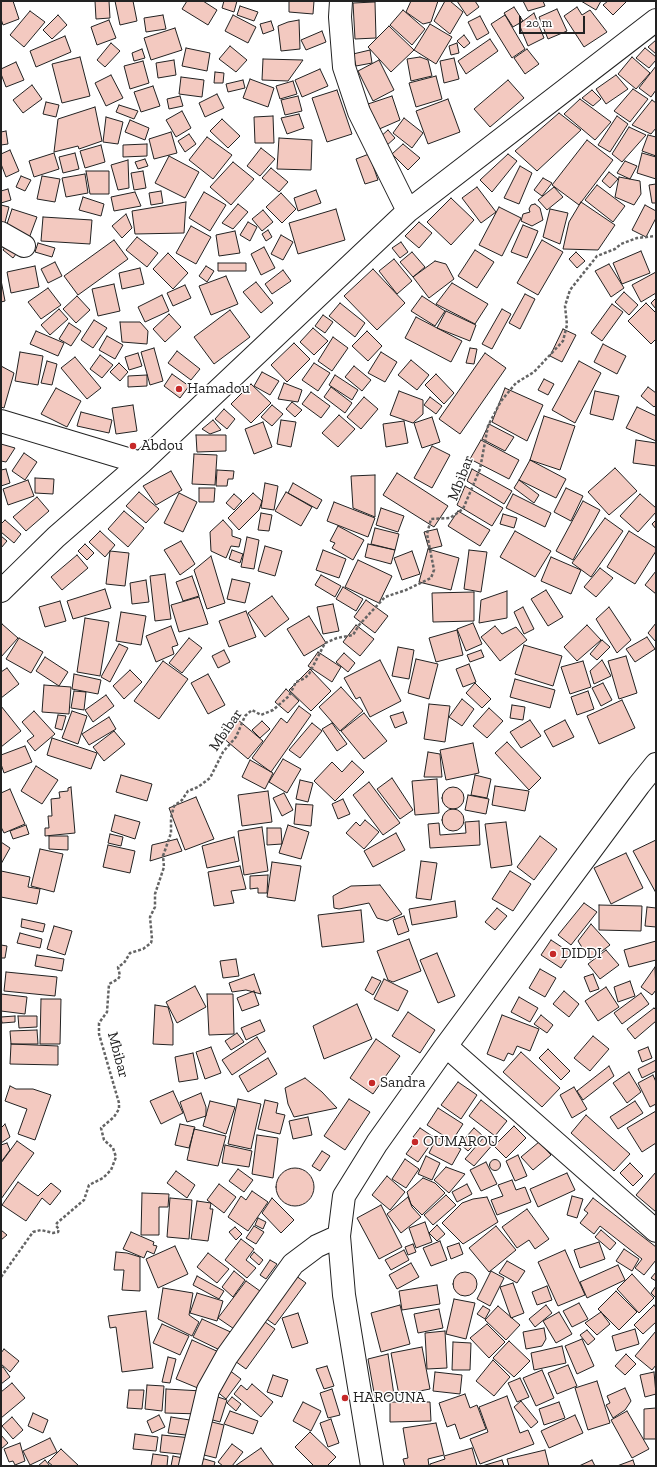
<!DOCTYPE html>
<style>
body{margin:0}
#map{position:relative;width:657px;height:1467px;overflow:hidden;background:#fff;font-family:"Zilla Slab",serif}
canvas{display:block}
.frame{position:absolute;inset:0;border:2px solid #222;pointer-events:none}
.scale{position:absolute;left:519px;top:16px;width:66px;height:18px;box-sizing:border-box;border:2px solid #222;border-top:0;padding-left:5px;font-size:12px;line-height:14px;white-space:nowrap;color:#222;-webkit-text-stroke:3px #fff;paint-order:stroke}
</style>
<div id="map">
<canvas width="657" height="1467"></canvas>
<div class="frame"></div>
<div class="scale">20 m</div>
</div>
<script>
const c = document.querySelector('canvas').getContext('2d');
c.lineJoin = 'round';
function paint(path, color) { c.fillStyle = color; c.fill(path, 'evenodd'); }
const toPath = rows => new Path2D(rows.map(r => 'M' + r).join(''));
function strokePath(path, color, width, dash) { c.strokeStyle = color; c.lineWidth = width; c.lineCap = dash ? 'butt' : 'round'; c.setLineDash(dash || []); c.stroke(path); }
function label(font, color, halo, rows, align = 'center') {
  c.font = font + ' "Zilla Slab",serif'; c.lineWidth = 3; c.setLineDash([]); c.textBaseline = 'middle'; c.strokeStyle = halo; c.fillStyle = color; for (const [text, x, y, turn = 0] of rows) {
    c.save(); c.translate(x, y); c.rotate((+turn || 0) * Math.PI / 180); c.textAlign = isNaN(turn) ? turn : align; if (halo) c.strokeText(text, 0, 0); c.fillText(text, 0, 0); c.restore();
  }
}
const building = toPath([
 [1,1,13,1,19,19,3,25,1,19,1,1],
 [95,1,109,1,110,18,96,19,95,1],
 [115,1,133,1,137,21,120,25,115,1],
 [187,1,203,1,217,10,208,25,182,9,187,1],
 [224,1,237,1,234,12,222,8,224,1],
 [289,1,314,1,313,14,289,12,289,1],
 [411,1,438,1,431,22,423,24,406,12,411,1],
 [445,1,450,1,463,12,450,34,434,21,445,1],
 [457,1,475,1,479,7,467,16,457,1],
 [523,1,543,1,545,6,528,11,523,1],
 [581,1,601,1,596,10,581,1],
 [608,1,625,1,626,2,613,15,603,5,608,1],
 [375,2,376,38,355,39,353,3,375,2],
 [240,6,258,12,254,21,237,15,240,6],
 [514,7,523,21,513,27,504,13,514,7],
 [577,7,582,15,590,10,607,32,584,47,564,16,577,7],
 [557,9,567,31,548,39,539,17,557,9],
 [403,10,425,29,412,45,390,25,403,10],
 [30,11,45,22,24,47,10,35,30,11],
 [534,13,544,38,528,46,519,24,534,13],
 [58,15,67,25,52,39,43,30,58,15],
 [163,15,166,29,146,32,144,18,163,15],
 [233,15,256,27,248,43,225,31,233,15],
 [505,15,525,49,512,58,491,24,505,15],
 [480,16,489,33,477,40,468,22,480,16],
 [109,20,116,38,97,45,91,27,109,20],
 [299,20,300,49,281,51,278,26,288,22,299,20],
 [271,21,274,30,263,34,260,24,271,21],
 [430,24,452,37,436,64,414,50,430,24],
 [389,26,414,50,391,72,368,47,389,26],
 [175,28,182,50,151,60,144,38,175,28],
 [322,31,326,42,306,50,301,40,322,31],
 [464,35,470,43,464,48,457,41,464,35],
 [65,36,71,52,36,67,30,51,65,36],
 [490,39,498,51,466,74,458,61,490,39],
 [656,40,656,54,648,47,656,40],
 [111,43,120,51,105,67,97,60,111,43],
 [457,43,459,53,451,55,449,46,457,43],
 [230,46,247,60,236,72,219,59,230,46],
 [186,48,210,53,207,71,182,66,186,48],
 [645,48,656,57,656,60,649,68,636,58,645,48],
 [142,49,145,58,134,61,132,53,142,49],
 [527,49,539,64,525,74,514,58,527,49],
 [370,50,372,63,356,66,353,54,370,50],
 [80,57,90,96,62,103,52,64,80,57],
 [420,57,428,60,432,76,411,81,407,59,420,57],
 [632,57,650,73,636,89,618,74,632,57],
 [454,58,459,79,444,83,440,61,454,58],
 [263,59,303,60,288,81,262,80,263,59],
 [174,60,176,75,158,78,156,63,174,60],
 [379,60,394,90,373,101,358,71,379,60],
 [143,61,149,83,130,89,124,66,143,61],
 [16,62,24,80,6,87,1,74,1,69,16,62],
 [656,66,656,90,651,97,639,88,656,66],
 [320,69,328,86,302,97,295,80,320,69],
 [215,72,224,73,223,83,214,83,215,72],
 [111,75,123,98,106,106,95,83,111,75],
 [616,75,628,89,606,104,596,89,616,75],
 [436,76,442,99,416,107,409,83,436,76],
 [181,77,204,80,202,97,179,94,181,77],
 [250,79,274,88,268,107,243,98,250,79],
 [243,80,245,88,228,92,226,84,243,80],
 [508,80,524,98,490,127,474,109,508,80],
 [293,81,297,94,280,99,276,86,293,81],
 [32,85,42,99,23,113,13,100,32,85],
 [153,86,160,106,141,112,134,92,153,86],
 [633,89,648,99,630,122,614,111,633,89],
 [337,90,352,134,327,142,312,98,337,90],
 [592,90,601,99,593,106,582,98,592,90],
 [217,94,224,108,205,117,199,103,217,94],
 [180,96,183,106,169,109,167,99,180,96],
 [298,96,302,111,285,115,281,100,298,96],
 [392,96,400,120,377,130,368,104,392,96],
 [448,99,460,132,428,144,416,111,448,99],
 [580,99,611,122,595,140,564,114,580,99],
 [652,100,656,103,656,128,651,134,632,125,652,100],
 [46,102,59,105,56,117,43,114,46,102],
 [119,105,138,111,134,119,116,112,119,105],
 [95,107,102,141,79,149,78,146,54,152,58,119,95,107],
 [182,111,191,128,176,137,166,120,182,111],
 [559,113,581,130,537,171,515,151,559,113],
 [299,114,304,128,287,134,281,118,299,114],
 [273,116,274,143,255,143,254,117,273,116],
 [617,116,628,124,610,152,598,145,617,116],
 [106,117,123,122,118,144,103,142,106,117],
 [404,118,423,133,412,148,393,133,404,118],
 [222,119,240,136,228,148,210,131,222,119],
 [130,120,149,128,145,140,125,132,130,120],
 [629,127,646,135,622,162,612,154,629,127],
 [388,130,395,138,386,146,379,138,388,130],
 [6,131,8,144,1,145,1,132,6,131],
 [171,132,177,153,154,159,149,139,171,132],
 [189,134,196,144,185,152,178,141,189,134],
 [648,135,656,137,656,156,642,151,648,135],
 [207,137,232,155,213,179,189,160,207,137],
 [279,138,312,140,311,170,277,169,279,138],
 [587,140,613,160,579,205,552,185,587,140],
 [147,144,147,156,123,157,123,145,147,144],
 [403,144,420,158,408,170,392,154,403,144],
 [101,145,105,162,85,168,80,151,101,145],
 [261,148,275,159,260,176,247,166,261,148],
 [10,150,19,171,6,177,1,164,1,154,10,150],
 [54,153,59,169,34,177,29,161,54,153],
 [75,153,79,169,63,173,59,157,75,153],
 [642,153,656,157,656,179,637,173,642,153],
 [369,154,378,180,365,184,356,159,369,154],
 [508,154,517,161,492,192,480,180,508,154],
 [169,156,199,172,185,198,155,183,169,156],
 [145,159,148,166,138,169,135,162,145,159],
 [128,160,129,188,118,190,111,165,128,160],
 [625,161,637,166,630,179,617,173,625,161],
 [233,162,254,179,231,205,210,187,233,162],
 [520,166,532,173,519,204,504,198,520,166],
 [271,168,288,182,279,192,262,178,271,168],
 [86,171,109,171,109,194,90,194,86,171],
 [143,171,146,188,134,190,131,173,143,171],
 [609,172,618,179,610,188,602,181,609,172],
 [85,174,88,193,66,197,62,178,85,174],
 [21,176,31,180,25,191,16,187,21,176],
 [42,176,60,179,55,202,37,199,42,176],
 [619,177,640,181,641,194,634,205,615,197,619,177],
 [543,178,552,183,542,196,534,190,543,178],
 [656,184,656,203,652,203,649,185,656,184],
 [597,185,625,206,613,222,585,200,597,185],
 [477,187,496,212,481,223,462,198,477,187],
 [554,187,563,197,547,210,538,200,554,187],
 [8,189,11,200,1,203,1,191,8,189],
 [316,190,321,203,298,211,294,198,316,190],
 [161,191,163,203,151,205,149,193,161,191],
 [135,192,141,206,114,211,111,197,135,192],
 [204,192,226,205,210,231,189,218,204,192],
 [281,193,296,209,282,223,266,207,281,193],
 [83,197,104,204,101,216,79,210,83,197],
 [451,198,474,220,451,245,427,222,451,198],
 [186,202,184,233,135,234,132,211,186,202],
 [581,202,615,225,598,250,563,249,569,222,581,202],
 [238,204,248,212,233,229,222,223,238,204],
 [535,204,540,208,543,220,532,226,521,221,523,214,530,212,529,209,531,205,535,204],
 [1,205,9,207,4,226,1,225,1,205],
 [645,205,656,211,656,218,646,237,632,230,645,205],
 [499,207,521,218,502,256,479,245,499,207],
 [12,209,37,217,28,241,4,233,12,209],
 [336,209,345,240,298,254,289,223,336,209],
 [550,209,568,213,560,244,543,237,550,209],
 [263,210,273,222,262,231,252,219,263,210],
 [126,214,132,228,122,238,112,226,126,214],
 [43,217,92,220,90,244,41,241,43,217],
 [248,222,257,227,250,241,240,235,248,222],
 [419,222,432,233,419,248,405,236,419,222],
 [523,225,538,231,527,258,511,252,523,225],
 [191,226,211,237,196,264,176,253,191,226],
 [268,230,272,237,266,241,262,234,268,230],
 [235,231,240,253,219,256,216,235,235,231],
 [281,235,293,242,283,260,271,254,281,235],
 [137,237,158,253,147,267,126,250,137,237],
 [114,240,128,259,78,295,64,276,114,240],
 [542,240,563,252,538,295,517,283,542,240],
 [9,242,19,250,13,258,3,250,9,242],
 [401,242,408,252,400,258,392,248,401,242],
 [38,243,55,248,52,257,35,252,38,243],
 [264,247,275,268,261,275,251,254,264,247],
 [475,250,494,262,477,288,458,276,475,250],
 [641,251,650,273,622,284,613,263,641,251],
 [412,252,425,267,413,277,400,262,412,252],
 [576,252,585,261,577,268,569,259,576,252],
 [168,253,188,273,173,289,153,269,168,253],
 [394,259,412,281,397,294,379,271,394,259],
 [435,261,446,264,454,279,429,298,413,277,435,261],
 [55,262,62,276,48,283,41,269,55,262],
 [218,263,246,263,246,271,218,271,218,263],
 [609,264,624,288,611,297,595,271,609,264],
 [35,266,39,287,11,293,7,272,35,266],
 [206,266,214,271,207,282,199,276,206,266],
 [140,268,144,284,122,289,119,273,140,268],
 [373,269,405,303,377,330,344,296,373,269],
 [283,270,291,281,272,294,265,284,283,270],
 [656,272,656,293,641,302,632,285,656,272],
 [226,276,238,304,211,315,199,286,226,276],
 [1,280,5,301,1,302,1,280],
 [256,282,273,303,261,313,243,292,256,282],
 [452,283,488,304,475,324,436,304,452,283],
 [114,284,120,311,98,316,92,289,114,284],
 [185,285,191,298,173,306,167,293,185,285],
 [48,288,61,305,41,319,28,302,48,288],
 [624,292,638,305,629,315,615,302,624,292],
 [525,294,535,299,520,329,509,323,525,294],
 [162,295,169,311,145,322,138,307,162,295],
 [77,296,90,310,76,323,63,309,77,296],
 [422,296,445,311,435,326,411,311,422,296],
 [656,298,656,309,651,303,656,298],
 [340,303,365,323,355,337,329,316,340,303],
 [646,303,656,313,656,339,651,344,628,321,646,303],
 [612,304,623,312,602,341,591,333,612,304],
 [59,309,68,319,50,335,41,325,59,309],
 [502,309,511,314,492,349,482,344,502,309],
 [230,310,250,337,214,364,194,337,230,310],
 [446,311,476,325,470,341,437,328,446,311],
 [169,314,181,327,165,342,153,329,169,314],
 [323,315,333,322,325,333,315,326,323,315],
 [416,317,462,341,451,362,405,338,416,317],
 [94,320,107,328,93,348,81,340,94,320],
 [120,322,140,322,148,331,147,344,122,342,120,322],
 [69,323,81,331,71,346,59,339,69,323],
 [313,328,328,341,314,355,300,342,313,328],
 [563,329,576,335,562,362,550,356,563,329],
 [36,331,64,343,58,356,30,344,36,331],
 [367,331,382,346,368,361,352,346,367,331],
 [107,336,123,345,115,359,99,350,107,336],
 [333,337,348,348,332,371,318,361,333,337],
 [294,343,310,359,287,382,271,365,294,343],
 [603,344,626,356,617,374,594,362,603,344],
 [154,348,163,381,150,385,141,352,154,348],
 [470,348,477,349,474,364,466,363,470,348],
 [177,351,200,369,191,380,168,363,177,351],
 [20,352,43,356,38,385,15,381,20,352],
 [381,352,397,362,385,382,368,373,381,352],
 [138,353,142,366,129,370,125,357,138,353],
 [485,353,506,368,460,434,439,419,485,353],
 [100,355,113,365,102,378,90,369,100,355],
 [75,357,101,388,87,399,61,368,75,357],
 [411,360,429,375,417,390,398,375,411,360],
 [47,361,57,364,52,385,41,383,47,361],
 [579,361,601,373,575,423,552,410,579,361],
 [119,363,128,372,120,381,110,372,119,363],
 [314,363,330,373,318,391,302,380,314,363],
 [1,366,14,373,4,408,1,407,1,366],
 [354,366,371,380,362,391,345,377,354,366],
 [262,372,279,381,270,395,254,386,262,372],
 [172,374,189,386,180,398,164,386,172,374],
 [436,374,454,393,444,404,425,385,436,374],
 [147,375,147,386,128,387,128,376,147,375],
 [335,375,358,390,352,400,329,385,335,375],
 [544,379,554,384,548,395,538,390,544,379],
 [284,383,302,390,298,402,278,399,284,383],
 [251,384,271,403,251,423,231,404,251,384],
 [331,387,352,403,345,413,324,397,331,387],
 [648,387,656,393,656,405,654,407,641,396,648,387],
 [56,388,81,401,67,427,41,414,56,388],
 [505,388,543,405,527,441,492,422,505,388],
 [399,391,423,400,423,414,413,423,390,415,399,391],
 [595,391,619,396,613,420,590,414,595,391],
 [311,392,330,406,321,418,302,404,311,392],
 [364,397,378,409,361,429,347,417,364,397],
 [430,397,442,406,436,414,424,405,430,397],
 [292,402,302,410,295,417,286,409,292,402],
 [133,405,137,431,116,434,112,408,133,405],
 [272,405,283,414,272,426,261,417,272,405],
 [637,407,656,416,656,441,626,428,637,407],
 [224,409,235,419,227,429,215,419,224,409],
 [81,412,112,420,109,433,77,426,81,412],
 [339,415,355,429,338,447,322,433,339,415],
 [544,416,575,426,560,470,530,460,544,416],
 [432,417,440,442,422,448,414,423,432,417],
 [213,420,221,430,210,434,202,429,213,420],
 [281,420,296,422,291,447,277,444,281,420],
 [404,421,408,443,386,447,383,424,404,421],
 [263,422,272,447,254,454,245,429,263,422],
 [489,424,514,437,505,451,482,439,489,424],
 [196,435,226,435,226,451,197,452,196,435],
 [481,440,519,460,509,479,470,459,481,440],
 [636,440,656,443,656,466,633,463,636,440],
 [1,444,15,448,6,462,1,461,1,444],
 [432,446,450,455,432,488,414,478,432,446],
 [24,453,37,462,25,480,12,471,24,453],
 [194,454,217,455,215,485,192,484,194,454],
 [530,460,566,479,556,498,519,480,530,460],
 [615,468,637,491,609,515,588,492,615,468],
 [6,469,10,483,1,486,1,470,6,469],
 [472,469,512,491,504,504,467,481,472,469],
 [217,470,234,471,233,479,228,479,227,486,216,486,217,470],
 [171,471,182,490,156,505,143,486,171,471],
 [397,473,448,506,434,527,383,495,397,473],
 [375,475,375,517,353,508,351,476,375,475],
 [35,478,54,479,53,494,35,493,35,478],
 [28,480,34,496,8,505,3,489,28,480],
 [519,480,539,495,534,503,514,488,519,480],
 [265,483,278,486,274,510,261,508,265,483],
 [293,483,322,500,317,509,288,493,293,483],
 [465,486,503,508,492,526,457,505,465,486],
 [199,488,215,488,214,502,199,502,199,488],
 [566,488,583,496,571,521,554,512,566,488],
 [139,492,159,509,146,523,126,506,139,492],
 [286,492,312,507,301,526,275,511,286,492],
 [179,493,197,502,183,532,164,523,179,493],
 [253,493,262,501,259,510,239,530,228,518,253,493],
 [234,494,242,501,234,510,226,503,234,494],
 [513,494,551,513,545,527,506,508,513,494],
 [640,494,656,508,656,512,638,532,620,516,640,494],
 [37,497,49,511,26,531,13,517,37,497],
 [583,501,600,510,573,560,556,551,583,501],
 [334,502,375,518,368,537,327,521,334,502],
 [381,508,404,516,398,532,376,525,381,508],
 [124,511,144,528,128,547,108,529,124,511],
 [458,511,490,530,480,546,448,526,458,511],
 [261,513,272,515,269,531,258,530,261,513],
 [503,514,517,518,514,528,500,524,503,514],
 [605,518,623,531,591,577,572,563,605,518],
 [5,520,21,534,14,543,1,532,1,524,5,520],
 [223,520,232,530,232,536,241,539,239,547,231,546,226,558,211,551,210,532,223,520],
 [656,520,656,529,652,524,656,520],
 [338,526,364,540,353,560,332,548,335,543,330,541,338,526],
 [375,528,399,534,395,550,371,544,375,528],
 [437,529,442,546,429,549,424,532,437,529],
 [100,531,115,545,105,557,89,542,100,531],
 [515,531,551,551,535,577,500,557,515,531],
 [629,531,656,548,656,551,635,584,607,567,629,531],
 [1,536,7,541,1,548,1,536],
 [247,537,259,540,254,569,241,567,247,537],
 [181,541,195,564,180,575,164,550,181,541],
 [85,544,94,553,87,560,78,551,85,544],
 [368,544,395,550,391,564,365,557,368,544],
 [265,546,282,551,275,576,258,571,265,546],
 [428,549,459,558,451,590,419,582,428,549],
 [232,550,243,554,240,563,229,559,232,550],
 [323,550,346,559,339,578,316,570,323,550],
 [469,550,487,552,481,592,464,589,469,550],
 [110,551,129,553,125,586,106,584,110,551],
 [412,551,420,574,402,580,394,558,412,551],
 [77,555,88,568,62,590,51,577,77,555],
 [211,556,225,603,207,609,194,570,211,556],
 [551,557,581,570,571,594,541,581,551,557],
 [358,560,392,576,379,603,345,587,358,560],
 [600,568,613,578,596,597,584,587,600,568],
 [656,571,656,594,645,585,656,571],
 [165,574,171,619,155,621,150,576,165,574],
 [321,575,341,586,335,597,315,585,321,575],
 [192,576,199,596,183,601,176,582,192,576],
 [232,579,250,583,245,603,227,599,232,579],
 [146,580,149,602,132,604,130,583,146,580],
 [343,587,363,599,356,611,336,599,343,587],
 [105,589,111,608,73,619,67,601,105,589],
 [546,590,563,617,548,626,531,599,546,590],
 [507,591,507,618,479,623,481,600,507,591],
 [474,592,474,621,433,622,432,593,474,592],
 [272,596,289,619,265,637,248,613,272,596],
 [199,597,208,624,179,632,171,605,199,597],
 [366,600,388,616,375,633,354,617,366,600],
 [60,601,66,621,45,627,39,607,60,601],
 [333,604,339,631,323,634,317,607,333,604],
 [523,607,534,629,524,634,514,612,523,607],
 [609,607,631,640,617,653,596,619,609,607],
 [246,611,256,637,229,647,219,621,246,611],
 [121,612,146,616,141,645,116,641,121,612],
 [309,616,326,643,304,656,287,629,309,616],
 [85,618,109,622,100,676,77,672,85,618],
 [473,623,482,644,466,651,457,629,473,623],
 [656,623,656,642,648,633,656,623],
 [2,624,18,638,1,657,1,625,2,624],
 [356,625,374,639,360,656,343,642,356,625],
 [587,625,601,640,577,661,564,647,587,625],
 [171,626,178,645,172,647,174,654,156,662,146,636,171,626],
 [495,626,502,634,516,627,527,640,500,661,481,637,495,626],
 [457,630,463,655,436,662,429,638,457,630],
 [647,637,655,649,635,662,626,649,647,637],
 [19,638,43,652,31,673,6,659,19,638],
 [189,638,202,648,182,673,169,663,189,638],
 [602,640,610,647,597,660,590,654,602,640],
 [119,644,128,648,110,682,101,677,119,644],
 [524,645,562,656,553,686,515,674,524,645],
 [398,647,414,650,409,679,392,676,398,647],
 [224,650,230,662,218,668,212,656,224,650],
 [481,650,484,657,470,662,467,655,481,650],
 [318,652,341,667,332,682,308,666,318,652],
 [344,653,355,663,348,672,336,662,344,653],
 [626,656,637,693,619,699,608,661,626,656],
 [45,657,68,672,59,686,36,671,45,657],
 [416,659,438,664,429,699,408,693,416,659],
 [380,660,401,701,370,717,360,697,356,699,344,678,380,660],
 [602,660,611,676,594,684,590,671,602,660],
 [163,661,188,679,159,719,134,701,163,661],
 [583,661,591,687,570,694,561,667,583,661],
 [469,664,476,682,463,687,456,669,469,664],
 [7,668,19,684,1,698,1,672,7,668],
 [310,669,331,691,311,711,289,690,310,669],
 [130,670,142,682,124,699,113,686,130,670],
 [74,674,101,680,98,694,72,689,74,674],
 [208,674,225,705,208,714,191,683,208,674],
 [515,679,555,690,550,708,510,697,515,679],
 [475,683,491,699,482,708,466,693,475,683],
 [603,683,612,700,601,706,592,688,603,683],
 [44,685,71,687,69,714,42,712,44,685],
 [341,687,363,711,340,731,319,707,341,687],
 [286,689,299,701,288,713,275,702,286,689],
 [74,691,86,692,84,710,71,708,74,691],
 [588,691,594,709,577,715,571,697,588,691],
 [106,695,114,706,93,722,85,710,106,695],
 [462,699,474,709,462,726,449,717,462,699],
 [622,700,635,728,599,744,587,716,622,700],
 [429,704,450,706,445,742,424,739,429,704],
 [512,705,525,707,523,720,510,718,512,705],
 [1,706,21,731,1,747,1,706],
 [299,706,311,715,271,772,252,758,281,718,287,723,299,706],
 [489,708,503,721,487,738,473,726,489,708],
 [34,711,55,734,35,751,27,741,34,736,22,722,34,711],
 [72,711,87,716,78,744,62,738,72,711],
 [403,712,407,723,395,728,390,716,403,712],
 [364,713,387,741,364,759,341,731,364,713],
 [58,715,66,716,62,730,55,728,58,715],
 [109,717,116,729,89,745,82,734,109,717],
 [237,719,263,741,248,759,222,737,237,719],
 [530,720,541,736,521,748,510,732,530,720],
 [565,720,574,737,553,747,544,731,565,720],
 [262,721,270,729,260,738,252,730,262,721],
 [312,723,322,731,300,758,289,750,312,723],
 [332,723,347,744,337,751,322,729,332,723],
 [114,731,125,744,104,761,93,747,114,731],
 [52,738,97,753,91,769,47,755,52,738],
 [507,742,541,778,529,790,495,753,507,742],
 [473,743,479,773,446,780,440,750,473,743],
 [25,746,32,762,4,773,1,764,1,755,25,746],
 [428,752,440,754,442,777,424,777,428,752],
 [283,759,301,769,287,793,269,782,283,759],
 [250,760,273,773,265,789,242,777,250,760],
 [352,761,364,772,335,801,314,781,332,762,342,772,352,761],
 [36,766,58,780,42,804,21,791,36,766],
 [121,775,152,784,147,801,116,792,121,775],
 [475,775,491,779,487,798,471,795,475,775],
 [392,778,413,810,400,819,377,789,392,778],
 [437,779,439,813,415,815,412,781,437,779],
 [300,780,313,783,308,802,296,799,300,780],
 [369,782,400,823,383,835,353,795,369,782],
 [495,786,529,791,525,811,492,805,495,786],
 [71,787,75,833,45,836,45,828,49,828,48,816,52,816,51,799,60,798,59,792,68,791,68,788,71,787],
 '442 798a11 11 0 1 1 22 0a11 11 0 1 1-22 0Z',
 [10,789,25,824,4,833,1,827,1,793,10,789],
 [268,791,272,822,242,826,238,795,268,791],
 [284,793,293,810,282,816,273,798,284,793],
 [468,795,489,799,486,814,465,810,468,795],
 [196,797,214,839,185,850,169,808,196,797],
 [343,799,350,814,338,819,332,804,343,799],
 [296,804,313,805,311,826,294,824,296,804],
 '442 820a11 11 0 1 1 22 0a11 11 0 1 1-22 0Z',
 [115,815,140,822,135,839,111,831,115,815],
 [365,820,379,832,364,849,346,833,356,822,360,826,365,820],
 [479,821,480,845,430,848,428,824,439,823,440,835,466,833,465,822,479,821],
 [506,822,512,865,491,868,485,824,506,822],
 [26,825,29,834,13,839,10,831,26,825],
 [288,825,309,832,301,859,279,853,288,825],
 [262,827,268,871,244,875,238,831,262,827],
 [267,828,281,828,282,844,267,845,267,828],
 [396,833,405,850,373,867,364,851,396,833],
 [110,834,123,837,121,846,108,843,110,834],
 [49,836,68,836,68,850,49,849,49,836],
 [540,836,557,849,534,880,517,867,540,836],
 [234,837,239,861,207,868,202,846,234,837],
 [177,839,182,851,150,861,152,845,177,839],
 [656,840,656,893,633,851,656,840],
 [1,842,10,848,1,864,1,842],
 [108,845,135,851,130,873,103,867,108,845],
 [40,849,63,854,54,892,31,886,40,849],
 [626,853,643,888,611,904,594,868,626,853],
 [421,861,437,863,431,900,416,898,421,861],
 [272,862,301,866,295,901,267,897,272,862],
 [240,866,246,889,231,891,234,903,214,906,208,872,240,866],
 [1,871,30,877,28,887,40,889,37,904,1,897,1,871],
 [510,871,531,884,513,911,492,899,510,871],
 [268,875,267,893,258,893,258,888,250,889,250,876,268,875],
 [380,885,402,914,387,921,377,918,369,903,339,909,334,908,333,896,351,886,380,885],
 [455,901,457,917,412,925,409,909,455,901],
 [584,903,597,912,571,945,558,935,584,903],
 [599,905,642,906,641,931,599,930,599,905],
 [647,907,656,908,656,927,645,926,647,907],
 [497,908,507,916,495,930,485,922,497,908],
 [361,910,364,942,322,947,318,915,361,910],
 [404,916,409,931,398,935,393,920,404,916],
 [22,919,45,924,43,932,21,927,22,919],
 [591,924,610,945,590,960,578,941,591,924],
 [54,926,72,931,65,955,47,949,54,926],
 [20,933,42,939,40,948,17,943,20,933],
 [409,939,421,971,393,982,388,980,377,951,409,939],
 [551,940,571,953,561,968,541,955,551,940],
 [656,941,656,960,629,967,624,950,656,941],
 [1,945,7,946,5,958,1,958,1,945],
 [606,950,619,965,600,979,588,964,606,950],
 [437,953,455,996,438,1003,420,960,437,953],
 [37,955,64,959,62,971,35,966,37,955],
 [236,959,239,976,223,978,220,961,236,959],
 [655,967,656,990,652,995,641,987,655,967],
 [540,969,556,978,545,997,529,988,540,969],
 [6,972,57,977,55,996,4,991,6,972],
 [254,974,261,994,246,990,232,992,229,983,254,974],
 [593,974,599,989,590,992,584,977,593,974],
 [372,977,381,981,373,995,365,990,372,977],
 [384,979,408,991,398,1011,374,999,384,979],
 [630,981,635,996,618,1002,614,987,630,981],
 [195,986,206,1007,177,1023,166,1002,195,986],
 [606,987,619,1007,598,1021,585,1001,606,987],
 [254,991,259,1005,242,1011,237,998,254,991],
 [564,991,579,1004,569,1017,553,1004,564,991],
 [641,993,649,1004,622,1024,614,1013,641,993],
 [1,994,27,997,25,1014,1,1011,1,994],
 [207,994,233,994,234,1034,209,1035,207,994],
 [519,997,538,1008,530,1022,511,1012,519,997],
 [41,999,61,999,60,1044,40,1044,41,999],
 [357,1004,372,1039,324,1059,313,1026,357,1004],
 [155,1005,168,1007,173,1024,173,1045,153,1044,155,1005],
 [654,1008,656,1010,656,1021,635,1039,627,1029,654,1008],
 [408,1012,435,1030,420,1053,392,1036,408,1012],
 [502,1015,539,1029,530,1051,517,1046,513,1055,508,1053,504,1061,487,1054,502,1015],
 [541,1015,553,1025,547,1033,534,1024,541,1015],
 [15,1016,15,1022,2,1023,1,1017,15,1016],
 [18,1016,37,1016,37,1027,19,1028,18,1016],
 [260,1020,265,1031,246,1040,241,1028,260,1020],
 [37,1030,38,1044,11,1044,10,1031,37,1030],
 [237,1033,244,1042,231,1050,225,1041,237,1033],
 [593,1036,609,1049,590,1071,574,1058,593,1036],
 [257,1037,266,1052,232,1075,222,1060,257,1037],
 [376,1039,400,1056,373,1094,350,1078,376,1039],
 [11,1044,58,1046,58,1065,10,1064,11,1044],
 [211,1047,221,1073,205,1079,196,1052,211,1047],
 [648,1047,652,1058,642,1062,638,1051,648,1047],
 [548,1049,570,1071,561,1080,539,1058,548,1049],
 [521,1052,560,1088,542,1107,503,1072,521,1052],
 [193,1053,198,1079,179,1082,175,1057,193,1053],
 [268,1058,277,1074,248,1092,239,1076,268,1058],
 [656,1060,656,1071,642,1078,638,1069,656,1060],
 [609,1066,614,1076,583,1100,577,1091,609,1066],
 [629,1072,641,1092,627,1103,613,1083,629,1072],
 [653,1075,656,1082,656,1104,650,1107,638,1083,653,1075],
 [305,1078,322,1092,337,1108,294,1117,288,1104,285,1088,305,1078],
 [458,1082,477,1095,461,1119,441,1105,458,1082],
 [10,1086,16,1089,33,1089,51,1095,35,1140,18,1134,27,1109,5,1101,10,1086],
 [574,1087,587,1109,572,1118,560,1095,574,1087],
 [173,1091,183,1113,161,1124,150,1101,173,1091],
 [201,1093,206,1107,206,1116,187,1122,180,1102,201,1093],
 [238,1099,261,1104,251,1149,228,1144,238,1099],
 [349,1099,370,1112,345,1150,324,1136,349,1099],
 [265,1100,278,1103,276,1113,285,1115,280,1134,258,1129,265,1100],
 [481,1100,507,1121,495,1136,469,1116,481,1100],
 [210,1101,235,1107,226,1134,203,1126,210,1101],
 [635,1101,643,1113,618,1129,610,1117,635,1101],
 [438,1108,463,1124,452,1141,427,1125,438,1108],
 [656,1111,656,1143,642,1152,627,1128,656,1111],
 [586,1115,630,1154,614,1171,571,1133,586,1115],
 [308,1117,312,1135,293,1139,289,1121,308,1117],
 [5,1124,10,1137,1,1143,1,1128,5,1124],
 [180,1124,195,1127,189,1148,175,1145,180,1124],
 [514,1126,526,1138,506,1158,494,1146,514,1126],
 [420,1128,435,1138,418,1162,406,1154,417,1139,413,1137,420,1128],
 [474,1128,483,1136,468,1151,460,1144,474,1128],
 [194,1129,226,1136,218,1166,187,1160,194,1129],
 [257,1135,278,1138,273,1178,252,1174,257,1135],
 [485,1136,494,1143,474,1166,465,1159,485,1136],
 [437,1137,461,1149,452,1165,429,1153,437,1137],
 [17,1141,34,1153,1,1199,1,1163,17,1141],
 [539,1142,551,1155,533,1170,521,1157,539,1142],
 [7,1143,10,1150,1,1162,1,1145,7,1143],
 [225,1145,252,1151,249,1167,222,1163,225,1145],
 [322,1151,330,1156,320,1171,312,1166,322,1151],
 [518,1155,527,1176,515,1181,506,1161,518,1155],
 [426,1156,440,1163,432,1180,418,1174,426,1156],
 [405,1159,419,1169,406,1188,392,1179,405,1159],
 '489.5 1165a5.5 5.5 0 1 1 11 0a5.5 5.5 0 1 1-11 0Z',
 [486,1162,497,1184,481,1191,470,1170,486,1162],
 [630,1163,643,1176,633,1186,620,1173,630,1163],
 [446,1167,465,1174,449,1193,434,1180,446,1167],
 '276 1187a19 19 0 1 1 38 0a19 19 0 1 1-38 0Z',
 [238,1169,253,1180,244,1192,229,1181,238,1169],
 [176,1171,195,1185,187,1198,167,1183,176,1171],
 [656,1172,656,1212,636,1195,656,1172],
 [567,1173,575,1190,538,1207,530,1189,567,1173],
 [387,1176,405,1192,390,1210,372,1195,387,1176],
 [423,1178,435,1183,445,1193,422,1215,411,1204,407,1192,423,1178],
 [512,1180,516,1190,525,1187,531,1202,497,1215,491,1200,503,1196,498,1185,512,1180],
 [18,1182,38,1196,51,1183,61,1191,50,1205,42,1198,26,1221,2,1205,18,1182],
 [219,1184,236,1197,224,1213,207,1200,219,1184],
 [467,1184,472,1194,457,1202,452,1192,467,1184],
 [252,1191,268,1202,248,1231,228,1217,241,1196,246,1200,252,1191],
 [142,1193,169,1194,168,1207,159,1207,159,1235,141,1235,142,1193],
 [446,1195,456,1205,433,1225,424,1215,446,1195],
 [572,1196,583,1199,577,1218,567,1215,572,1196],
 [408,1197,412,1207,421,1217,401,1233,387,1214,408,1197],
 [487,1197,498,1222,463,1244,442,1223,462,1203,473,1199,487,1197],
 [170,1198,192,1200,189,1239,167,1237,170,1198],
 [272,1198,294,1220,281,1233,262,1213,272,1198],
 [593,1198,656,1247,656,1260,644,1275,635,1268,642,1259,600,1226,594,1234,580,1223,588,1213,584,1210,593,1198],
 [197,1201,211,1203,210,1209,213,1209,208,1241,191,1239,197,1201],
 [381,1205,402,1247,379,1259,357,1218,381,1205],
 [527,1209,549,1239,535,1249,529,1240,517,1248,502,1227,527,1209],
 [258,1218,266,1222,263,1229,255,1225,258,1218],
 [425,1222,432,1242,416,1248,409,1228,425,1222],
 [437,1225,445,1234,437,1241,429,1233,437,1225],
 [254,1226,264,1232,256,1244,246,1238,254,1226],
 [496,1226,516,1250,489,1272,469,1248,496,1226],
 [235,1227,242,1234,236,1240,229,1232,235,1227],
 [1,1230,7,1235,1,1240,1,1230],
 [601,1230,616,1243,610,1250,595,1237,601,1230],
 [131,1232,154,1242,153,1245,157,1246,154,1254,147,1251,144,1258,123,1249,131,1232],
 [241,1239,254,1249,246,1260,256,1268,247,1278,225,1260,241,1239],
 [440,1241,447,1260,431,1266,423,1248,440,1241],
 [599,1242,605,1259,580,1268,574,1250,599,1242],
 [459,1243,463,1254,451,1259,447,1247,459,1243],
 [413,1244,416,1252,408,1255,405,1247,413,1244],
 [175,1246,188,1274,158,1288,146,1259,175,1246],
 [624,1249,639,1259,632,1271,616,1261,624,1249],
 [404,1250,409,1260,391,1270,385,1260,404,1250],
 [565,1250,585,1295,558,1306,538,1262,565,1250],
 [116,1252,127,1253,140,1257,140,1291,122,1290,124,1270,114,1270,116,1252],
 [254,1252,263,1260,259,1265,250,1257,254,1252],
 [208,1253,229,1269,217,1283,197,1267,208,1253],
 [270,1260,277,1264,266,1279,260,1275,270,1260],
 [507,1261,525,1271,517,1283,499,1273,507,1261],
 [411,1263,419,1277,397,1289,389,1275,411,1263],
 [618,1265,625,1280,587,1298,580,1282,618,1265],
 [234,1271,245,1280,233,1297,222,1287,234,1271],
 [491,1271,504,1278,490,1306,477,1299,491,1271],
 [656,1272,656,1281,651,1278,656,1272],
 '453 1284a12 12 0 1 1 24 0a12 12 0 1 1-24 0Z',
 [292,1273,306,1283,275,1325,261,1315,292,1273],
 [632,1274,654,1298,639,1313,617,1289,632,1274],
 [197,1276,224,1291,219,1299,193,1285,197,1276],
 [246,1281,267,1296,240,1333,218,1318,246,1281],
 [513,1283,524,1313,511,1318,500,1287,513,1283],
 [437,1285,440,1304,402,1310,399,1291,437,1285],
 [547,1286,552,1300,537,1305,532,1292,547,1286],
 [656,1286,656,1298,651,1293,656,1286],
 [163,1288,193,1293,189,1315,199,1322,192,1336,158,1319,163,1288],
 [616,1291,637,1312,619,1330,598,1309,616,1291],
 [197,1293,223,1301,217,1321,190,1313,197,1293],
 [454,1299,475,1303,466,1339,446,1334,454,1299],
 [579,1303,588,1319,572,1327,563,1311,579,1303],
 [400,1305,410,1344,381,1352,371,1313,400,1305],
 [546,1305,552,1313,535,1327,529,1319,546,1305],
 [654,1305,656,1308,656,1322,643,1334,634,1325,654,1305],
 [483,1306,490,1310,485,1319,477,1314,483,1306],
 [498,1306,520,1325,506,1340,485,1320,498,1306],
 [439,1309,443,1328,418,1333,414,1314,439,1309],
 [146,1311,153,1368,122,1372,116,1327,110,1328,108,1316,146,1311],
 [559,1312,572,1334,556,1343,543,1321,559,1312],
 [601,1312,610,1324,597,1335,585,1323,601,1312],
 [298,1313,308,1343,292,1348,282,1318,298,1313],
 [258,1317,275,1329,246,1369,228,1356,258,1317],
 [202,1319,235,1334,226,1353,193,1337,202,1319],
 [162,1324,189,1336,180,1355,153,1343,162,1324],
 [487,1324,505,1342,489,1358,470,1338,487,1324],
 [544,1328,546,1339,542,1346,526,1349,523,1332,544,1328],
 [635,1329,639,1344,616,1351,612,1336,635,1329],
 [587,1330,595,1339,588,1345,580,1335,587,1330],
 [445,1331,447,1368,427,1369,425,1333,445,1331],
 [656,1331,656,1365,652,1370,635,1356,656,1331],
 [582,1339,594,1366,577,1374,565,1346,582,1339],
 [192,1340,221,1353,205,1391,176,1379,192,1340],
 [509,1341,530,1361,514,1377,493,1358,509,1341],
 [453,1342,471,1343,470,1370,452,1370,453,1342],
 [562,1346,566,1363,534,1370,531,1353,562,1346],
 [422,1347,430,1389,399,1395,391,1353,422,1347],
 [4,1349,19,1361,10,1372,1,1364,1,1353,4,1349],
 [388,1354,394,1395,375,1398,368,1359,388,1354],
 [626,1354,636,1364,625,1375,615,1366,626,1354],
 [168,1357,176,1359,170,1383,162,1382,168,1357],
 [493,1360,510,1377,494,1396,476,1381,493,1360],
 [568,1365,577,1386,557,1394,548,1373,568,1365],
 [327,1366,334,1386,324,1389,316,1369,327,1366],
 [3,1367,10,1377,1,1384,1,1368,3,1367],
 [225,1367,241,1379,226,1399,210,1386,225,1367],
 [542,1370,554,1398,536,1406,523,1378,542,1370],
 [435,1372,462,1375,460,1394,433,1391,435,1372],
 [654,1372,656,1394,645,1397,640,1375,654,1372],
 [273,1375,288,1380,282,1397,267,1392,273,1375],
 [520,1378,529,1397,517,1402,508,1383,520,1378],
 [597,1381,610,1423,588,1430,575,1388,597,1381],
 [12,1383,25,1398,1,1418,1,1392,12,1383],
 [252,1384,273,1402,261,1417,234,1394,241,1385,247,1390,252,1384],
 [147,1385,164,1386,162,1411,145,1409,147,1385],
 [625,1388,631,1401,625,1410,613,1418,606,1405,610,1403,607,1396,625,1388],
 [166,1389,202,1391,201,1414,165,1413,166,1389],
 [332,1389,340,1415,328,1418,320,1393,332,1389],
 [129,1390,144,1390,142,1409,127,1408,129,1390],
 [209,1394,227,1400,220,1422,202,1417,209,1394],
 [465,1394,470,1408,477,1405,486,1429,460,1439,455,1424,447,1427,439,1403,465,1394],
 [507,1396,520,1433,528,1430,534,1444,480,1464,470,1439,488,1432,479,1407,507,1396],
 [232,1397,241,1404,236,1411,227,1403,232,1397],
 [521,1401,538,1422,531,1428,514,1407,521,1401],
 [303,1402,321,1411,311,1431,293,1421,303,1402],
 [390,1402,430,1402,431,1421,390,1422,390,1402],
 [559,1402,565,1418,544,1425,539,1409,559,1402],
 [656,1408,656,1439,644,1439,644,1409,656,1408],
 [230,1411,258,1421,253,1434,224,1424,230,1411],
 [627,1411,649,1449,632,1458,611,1420,627,1411],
 [33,1413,48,1420,43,1433,28,1426,33,1413],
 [159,1415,165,1427,152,1433,147,1421,159,1415],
 [575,1415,583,1433,549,1448,541,1431,575,1415],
 [12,1417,23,1430,13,1439,2,1426,12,1417],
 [171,1417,196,1421,194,1436,168,1433,171,1417],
 [331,1419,339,1443,328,1447,320,1423,331,1419],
 [204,1420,224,1425,216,1458,196,1453,204,1420],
 [436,1423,444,1455,428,1459,429,1466,405,1466,403,1459,408,1458,403,1428,436,1423],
 [310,1432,336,1457,327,1466,314,1466,295,1447,310,1432],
 [135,1434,158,1437,156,1451,133,1449,135,1434],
 [1,1435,8,1443,1,1449,1,1435],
 [162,1435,191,1438,189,1455,160,1452,162,1435],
 [50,1438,57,1452,30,1465,23,1451,50,1438],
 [20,1443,25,1461,15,1465,13,1461,9,1462,4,1449,20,1443],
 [232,1444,243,1452,232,1466,223,1466,218,1462,232,1444],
 [261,1448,274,1466,235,1466,261,1448],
 [472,1448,477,1466,430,1466,430,1464,445,1459,444,1456,472,1448],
 [61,1449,79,1466,53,1466,48,1462,61,1449],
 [545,1450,549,1466,509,1466,507,1459,545,1450],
 [153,1454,168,1456,167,1466,151,1466,153,1454],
 [173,1456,188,1459,187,1466,171,1466,173,1456],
 [194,1456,215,1462,214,1466,192,1466,194,1456],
 [45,1460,50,1466,38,1466,45,1460],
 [502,1460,504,1466,482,1466,502,1460],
 [592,1460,595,1466,579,1466,592,1460],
 [633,1460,635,1466,617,1466,633,1460]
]);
paint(building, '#f3c9c0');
strokePath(building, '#222', 1);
const minor = toPath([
 [341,1,340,17,344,67,359,112,408,211],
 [1,233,24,246],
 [1,421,141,463],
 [1,591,56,537,141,463,408,211,656,20],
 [446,1046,656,1231],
 [190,1466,208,1390,227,1356,293,1264,317,1246,339,1236],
 [372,1466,344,1295,339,1236,344,1196,377,1143,446,1046,639,785,656,764]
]);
strokePath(minor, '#222', 24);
strokePath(toPath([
 [1,1277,33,1232,41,1230,53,1233,58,1232,59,1229,56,1226,57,1223,84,1200,89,1185,103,1178,111,1170,116,1157,113,1148,104,1140,101,1128,114,1117,119,1109,119,1103,99,1034,99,1023,107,1012,109,984,118,979,120,976,118,967,124,963,130,953,143,949,151,943,152,939,150,917,155,907,155,894,164,867,163,856,171,833,171,818,174,806,182,800,188,791,198,787,210,778,223,752,236,737,245,716,252,710,261,715,273,710,289,696,296,682,305,678,309,674,325,643,337,638,353,635,359,625,385,597,406,590,431,578,434,570,427,534,431,519,450,518,463,509,480,469,488,426,501,401,516,383,534,372,563,341,567,325,565,306,570,290,597,256,615,249,621,244,637,238,656,236]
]), '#646464', 2.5, [3, 2]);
strokePath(minor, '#fff', 22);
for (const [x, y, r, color] of [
 [179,389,4,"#c62828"],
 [133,446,4,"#c62828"],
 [553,954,4,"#c62828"],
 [372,1083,4,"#c62828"],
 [415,1142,4,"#c62828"],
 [345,1398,4,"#c62828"]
]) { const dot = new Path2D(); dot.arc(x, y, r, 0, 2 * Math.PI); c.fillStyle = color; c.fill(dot); strokePath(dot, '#fff', 1.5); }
label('15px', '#222', '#fff', [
 ["Hamadou",187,389],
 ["Abdou",141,446],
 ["DIDDI",561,954],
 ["Sandra",380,1083],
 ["OUMAROU",423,1142],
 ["HAROUNA",353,1398]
], 'left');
label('15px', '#222', '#fff', [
 ["Mbibar",461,478,-69],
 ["Mbibar",226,730,-56],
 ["Mbibar",118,1055,75]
]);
</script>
